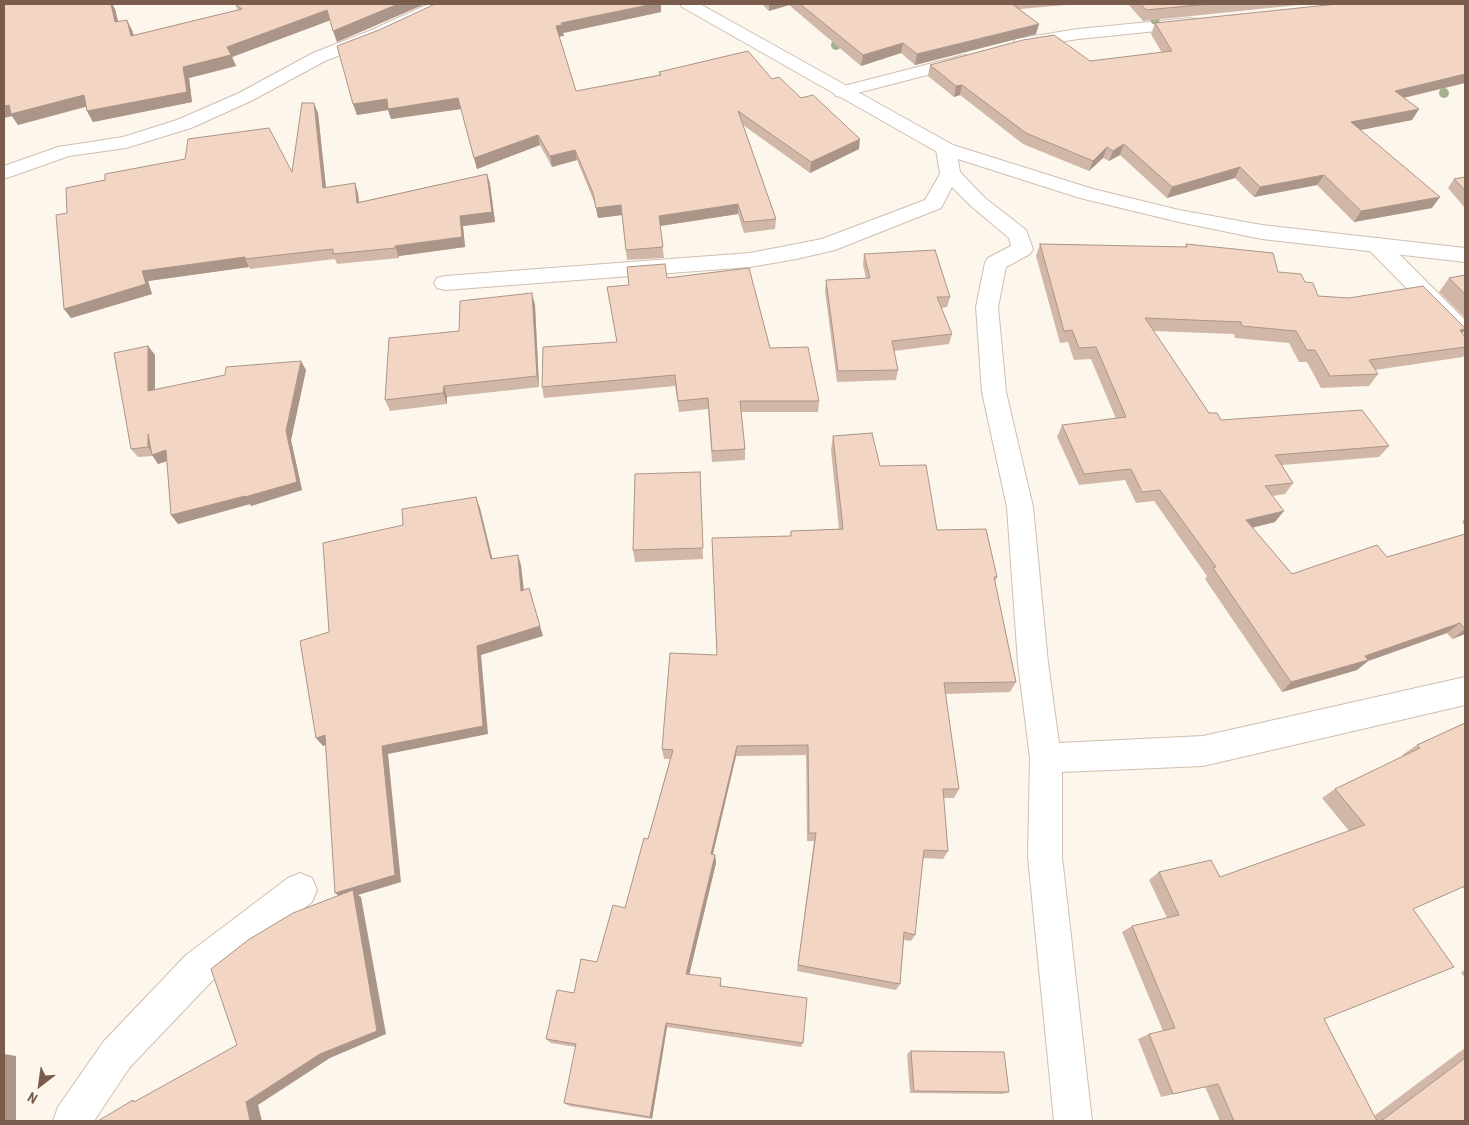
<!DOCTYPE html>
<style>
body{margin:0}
#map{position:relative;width:1469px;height:1125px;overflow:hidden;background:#fdf6ec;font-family:"Roboto Condensed",sans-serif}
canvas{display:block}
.frame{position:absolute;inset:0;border:5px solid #7a5c4d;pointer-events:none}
.north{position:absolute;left:15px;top:1060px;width:50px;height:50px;-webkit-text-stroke:4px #fffaf3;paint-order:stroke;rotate:210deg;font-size:14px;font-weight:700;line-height:20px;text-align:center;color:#7a5c4d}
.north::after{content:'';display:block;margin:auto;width:18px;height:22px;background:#7a5c4d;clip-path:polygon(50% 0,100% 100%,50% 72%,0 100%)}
</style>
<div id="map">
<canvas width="1469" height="1125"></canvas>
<div class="frame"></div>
<div class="north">N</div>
</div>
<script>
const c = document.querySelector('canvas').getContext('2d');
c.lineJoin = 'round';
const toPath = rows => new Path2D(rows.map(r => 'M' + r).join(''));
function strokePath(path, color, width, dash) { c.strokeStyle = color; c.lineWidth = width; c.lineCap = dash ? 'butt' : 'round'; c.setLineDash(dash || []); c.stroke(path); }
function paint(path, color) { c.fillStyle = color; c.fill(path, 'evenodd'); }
const minor = toPath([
 [429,4,450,4,448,7,381,39,325,61,251,101,191,128,126,148,69,156,4,179,4,166,58,147,123,137,177,120,239,93,313,53,369,31,429,4],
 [1190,18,1196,19,1198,23,1196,27,1078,39,1022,48,1016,47,1013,43,1016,39,1022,38,1078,29,1190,18],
 [964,55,970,56,973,60,970,64,842,97,836,96,833,92,836,88,964,55],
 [946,143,953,145,956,149,960,172,985,198,1026,230,1033,249,1030,254,1006,267,998,307,1006,392,1033,507,1048,663,1059,743,1203,736,1465,677,1465,705,1203,766,1062,772,1062,857,1092,1121,1054,1121,1028,857,1030,758,1018,663,1007,507,982,392,976,307,985,263,988,258,1011,246,1009,238,971,206,952,187,941,208,835,250,796,259,750,267,445,290,437,288,434,283,437,278,445,276,750,253,822,239,925,200,940,174,936,149,939,145,946,143],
 [1377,238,1385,240,1465,320,1465,341,1457,339,1369,250,1366,245,1369,240,1377,238],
 [300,873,312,878,317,890,312,902,212,981,130,1067,94,1121,53,1121,58,1107,104,1041,186,955,288,878,300,873]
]);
const tertiary = toPath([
 [680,4,700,4,953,145,1093,189,1179,210,1262,225,1465,248,1465,262,1262,239,1179,222,1080,198,939,153,682,7,680,4]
]);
strokePath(minor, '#d1beb0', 2);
strokePath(tertiary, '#d1beb0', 2);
paint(minor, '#fff');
paint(tertiary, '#fff');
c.fillStyle = '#a0b28e';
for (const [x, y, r] of [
 [1155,20,4.5],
 [836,45,5],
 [1444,93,5]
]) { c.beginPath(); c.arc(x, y, r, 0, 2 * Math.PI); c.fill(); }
paint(toPath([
 [4,4,112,4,115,9,118,22,132,30,134,35,238,10,235,4,425,4,337,42,330,20,232,57,236,66,189,78,192,102,93,122,87,111,86,107,18,125,12,116,4,118],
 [762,4,1077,4,1020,9,1036,34,915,65,901,53,861,66,789,5,769,11],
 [1128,4,1308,4,1143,21],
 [1465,4,1465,83,1404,98,1419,109,1412,120,1360,130,1432,208,1354,222,1317,185,1254,197,1235,178,1167,198,1120,155,1109,161,1103,158,1089,171,1023,144,960,95,954,97,928,76,930,65,1090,61,1162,53,1151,34,1155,23],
 [661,12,563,33,564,36,559,36,576,91,659,75,659,72,772,79,801,98,859,149,810,173,743,125,776,219,775,229,744,233,738,214,660,226,664,258,627,260,622,215,598,218,595,204,577,160,552,167,540,145,477,169,461,109,391,119,388,110,357,115,353,104,379,30],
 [318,113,326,188,358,193,359,202,487,174,490,184,495,222,463,226,465,247,399,256,399,258,337,264,335,259,250,269,249,267,148,281,152,294,71,318,64,309,292,172],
 [1465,177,1465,208,1448,188,1454,179],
 [1040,244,1185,247,1186,244,1278,272,1305,282,1318,296,1465,328,1465,330,1462,333,1465,337,1465,354,1463,357,1375,370,1378,374,1369,386,1321,388,1307,362,1299,362,1289,343,1235,338,1234,334,1153,331,1209,413,1221,420,1389,446,1379,457,1282,465,1293,483,1285,494,1272,496,1275,522,1252,528,1292,574,1387,557,1465,534,1465,634,1452,639,1447,633,1368,661,1357,670,1282,692,1205,579,1207,576,1154,501,1136,503,1125,480,1079,485,1057,437,1062,425,1116,419,1091,359,1074,360,1068,342,1060,343,1036,256],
 [864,254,950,297,947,307,941,308,952,334,949,344,894,351,898,370,896,380,837,382,825,291,826,280,866,278,863,265],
 [1465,275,1465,318,1439,292,1449,278],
 [667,278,770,348,819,401,818,412,741,412,745,449,745,460,712,462,708,409,679,412,675,386,544,398,542,387,617,342,607,287,629,285],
 [535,305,539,387,447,397,447,404,390,411,385,400,459,331],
 [148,346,155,355,155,390,306,370,291,440,302,490,251,506,250,504,178,524,171,515,167,461,158,464,153,456,138,457,131,449],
 [833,436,880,466,937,530,997,577,995,582,1016,682,1010,692,945,694,959,789,954,798,943,798,948,851,943,859,923,858,915,935,911,941,904,940,900,984,896,990,797,971,814,841,807,841,806,755,736,756,713,854,715,855,716,863,689,974,721,983,721,986,803,1043,801,1047,667,1027,652,1119,569,1106,564,1103,576,1047,551,1043,546,1039,574,993,597,962,625,908,648,839,670,759,664,759,662,749,790,536,791,531,839,529,831,450],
 [700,472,703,559,635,562,633,550],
 [1465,518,1465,526,1462,522],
 [1465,723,1465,890,1463,887,1413,909,1324,1019,1374,1116,1465,1048,1465,1121,1220,1121,1205,1087,1161,1097,1138,1039,1149,1034,1163,1031,1122,932,1132,926,1167,918,1149,880,1159,872,1220,877,1349,831,1322,798,1335,789,1404,756,1402,755,1417,745],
 [1465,969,1465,977,1461,973],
 [911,1051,1009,1092,1002,1094,910,1093,907,1054]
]), '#d1b7a8');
paint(toPath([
 [111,4,112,4,115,9,121,33,115,22],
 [398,4,425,4,337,42,333,31],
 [653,4,661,4,661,12,563,33,564,36,557,37,556,26,561,23],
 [769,4,789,4,789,5,769,11],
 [327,10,331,20,232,57,236,66,189,78,192,102,93,122,87,111,227,47],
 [127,20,132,30,136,47,131,36],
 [1039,24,1036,34,915,65,917,54],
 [903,43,901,53,861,66,863,55],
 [1465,74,1465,83,1389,101,1395,91],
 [962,85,960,95,954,97,956,86],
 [84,95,91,105,18,125,12,116,4,118,4,106,9,105],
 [458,98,461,109,391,119,388,110,357,115,353,104,387,99],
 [314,103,318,113,327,198,323,188],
 [1419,109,1412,120,1345,133,1351,122],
 [538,135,540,145,477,169,474,158],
 [860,139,859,149,810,173,811,162],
 [1124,144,1120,155,1109,161,1113,151],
 [1107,147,1103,158,1089,171,1093,161],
 [575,150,577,160,552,167,550,156],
 [1240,167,1235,178,1167,198,1172,187],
 [487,174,490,184,495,222,463,226,465,247,399,256,399,258,395,246,460,216],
 [1324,175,1317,185,1254,197,1260,187],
 [355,183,358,193,360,213,357,203],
 [1440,197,1432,208,1354,222,1361,211],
 [738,204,738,214,660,226,659,216],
 [621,205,622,215,598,218,596,208],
 [245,257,245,259,249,267,148,281,152,294,71,318,64,309,142,271],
 [532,293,535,305,539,387,537,376],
 [1465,329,1465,330,1456,341,1460,330],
 [148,346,155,355,155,400,148,391],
 [301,361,306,370,291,440,302,490,251,506,250,504,178,524,171,515,245,496,286,431],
 [444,386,447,397,447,404,443,393],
 [148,434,166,450,173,459,158,464,152,455,154,454,148,447],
 [476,497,480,508,495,569,491,559],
 [1284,511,1275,522,1238,531,1246,520],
 [518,555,521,565,525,600,521,591],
 [529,588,543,636,481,655,488,734,388,754,401,882,358,895,361,897,386,1034,330,1058,258,1105,262,1121,250,1121,246,1102,343,899,335,893,382,746,477,646],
 [1460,623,1447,633,1368,661,1357,670,1282,692,1291,682],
 [1465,629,1465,634,1452,639],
 [325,735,332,743,323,746,316,738],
 [737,746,736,756,711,862,711,854],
 [715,855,716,863,688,980,686,974],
 [666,1023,667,1027,652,1119,650,1117],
 [4,1054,16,1056,16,1121,4,1121]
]), '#aa9588');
const building = toPath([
 [4,4,111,4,115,22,127,20,131,36,242,9,235,4,398,4,333,31,327,10,227,47,231,55,183,67,187,92,87,111,84,95,11,114,9,105,4,106,4,4],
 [435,4,653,4,561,23,562,25,556,26,576,91,661,75,659,72,748,51,772,79,779,77,801,98,813,95,860,139,811,162,738,111,776,219,744,222,738,204,659,216,663,247,626,250,621,205,596,208,593,193,575,150,550,156,538,135,474,158,458,98,388,109,387,99,353,104,337,46,379,30,435,4],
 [800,4,1012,4,1039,24,917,54,903,43,863,55,800,4],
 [1141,4,1209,4,1146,10,1141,4],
 [1337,4,1465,4,1465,74,1395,91,1419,109,1351,122,1440,197,1361,211,1324,175,1260,187,1240,167,1172,187,1124,144,1113,151,1107,147,1093,161,1026,133,962,85,956,86,930,65,1023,40,1054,35,1090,61,1172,51,1155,23,1337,4],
 [302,103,314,103,323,188,355,183,357,203,487,174,492,212,460,216,462,237,395,246,395,248,333,254,333,249,245,259,245,257,142,271,146,284,64,309,56,215,67,213,66,188,105,180,105,174,185,159,188,139,269,128,292,172,302,103],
 [1465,177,1465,190,1454,179,1465,177],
 [1040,244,1187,247,1186,244,1273,253,1278,272,1301,274,1305,282,1313,283,1318,296,1349,298,1423,286,1465,328,1465,329,1460,330,1465,337,1465,347,1369,360,1378,374,1330,376,1315,350,1307,350,1296,331,1242,326,1241,322,1145,318,1209,413,1217,413,1221,420,1362,410,1389,446,1275,455,1293,483,1265,486,1284,511,1246,520,1292,574,1377,545,1387,557,1465,534,1465,629,1460,623,1365,656,1368,660,1291,682,1213,568,1216,567,1160,490,1142,492,1131,469,1084,474,1062,425,1126,417,1096,347,1079,348,1072,330,1064,331,1040,244],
 [935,250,950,297,937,297,952,334,892,341,898,370,838,371,826,280,870,278,864,254,935,250],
 [665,264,667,278,749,268,770,348,808,347,819,401,740,401,745,449,712,451,708,398,678,401,675,375,542,387,543,347,617,342,607,287,629,285,627,267,665,264],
 [1465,275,1465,294,1449,278,1465,275],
 [532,293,537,376,444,386,443,393,385,400,389,338,459,331,460,301,532,293],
 [148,346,148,391,225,375,226,367,301,361,286,431,297,482,245,497,245,496,171,515,166,450,152,455,148,434,148,447,131,449,114,353,148,346],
 [872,433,880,466,926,465,937,530,986,529,997,577,994,577,1016,682,944,683,959,789,943,789,948,851,924,850,915,935,904,932,900,984,798,965,816,833,809,833,808,745,737,746,711,854,715,855,686,974,721,978,720,986,807,998,803,1043,666,1023,650,1117,564,1103,576,1044,546,1039,557,990,574,993,581,959,597,962,613,905,625,908,644,838,648,839,673,750,662,749,670,653,717,655,712,538,791,536,791,531,843,529,833,436,872,433],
 [700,472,703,548,633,550,635,474,700,472],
 [476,497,491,559,518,555,521,591,529,588,540,626,477,646,483,726,382,746,395,875,335,893,325,735,316,738,300,641,329,632,323,543,403,525,402,509,476,497],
 [1465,723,1465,886,1413,909,1454,967,1324,1019,1377,1121,1234,1121,1218,1084,1173,1094,1149,1034,1175,1028,1132,926,1179,915,1159,872,1211,860,1220,877,1365,825,1335,789,1420,748,1417,745,1465,723],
 [353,890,377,1031,320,1054,246,1102,250,1121,98,1121,133,1100,134,1102,237,1045,211,969,248,940,293,913,353,890],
 [911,1051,1004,1052,1009,1092,914,1091,911,1051],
 [1465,1058,1465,1121,1381,1121,1465,1058]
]);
paint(building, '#f3d5c3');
strokePath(building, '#aa9588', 1);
</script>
